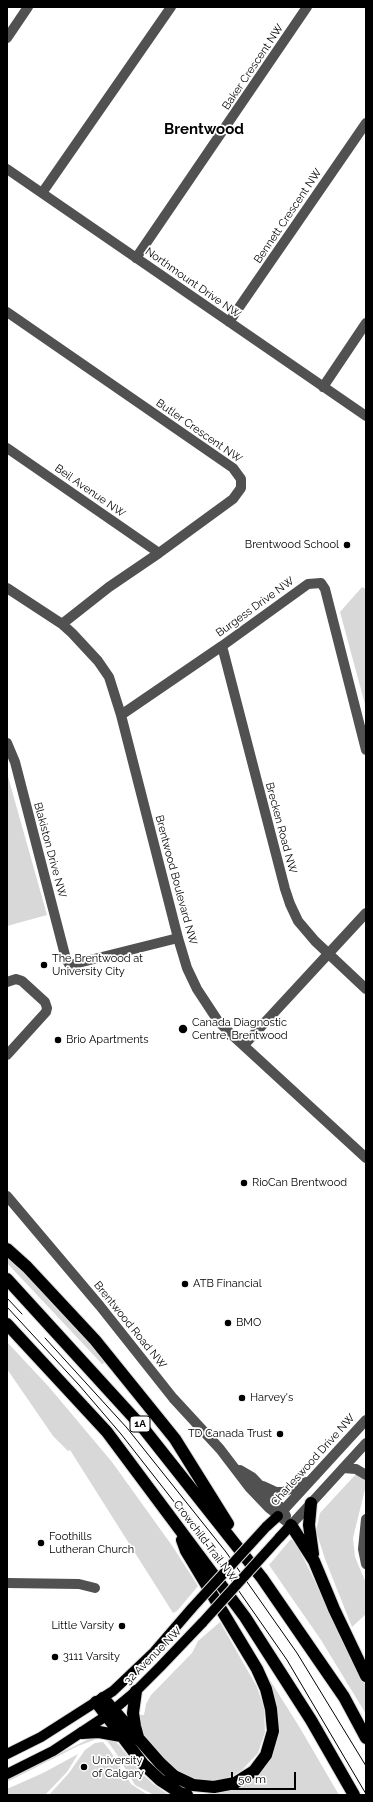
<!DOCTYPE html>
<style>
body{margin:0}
#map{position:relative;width:373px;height:1802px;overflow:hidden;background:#fff;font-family:Raleway,sans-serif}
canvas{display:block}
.frame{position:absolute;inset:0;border:8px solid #000;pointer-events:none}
.scale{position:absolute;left:231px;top:1772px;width:65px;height:18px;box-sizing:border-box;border:2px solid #000;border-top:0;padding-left:5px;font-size:12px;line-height:14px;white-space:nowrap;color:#000;-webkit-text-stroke:3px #fff;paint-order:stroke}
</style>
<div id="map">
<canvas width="373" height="1802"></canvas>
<div class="frame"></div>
<div class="scale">50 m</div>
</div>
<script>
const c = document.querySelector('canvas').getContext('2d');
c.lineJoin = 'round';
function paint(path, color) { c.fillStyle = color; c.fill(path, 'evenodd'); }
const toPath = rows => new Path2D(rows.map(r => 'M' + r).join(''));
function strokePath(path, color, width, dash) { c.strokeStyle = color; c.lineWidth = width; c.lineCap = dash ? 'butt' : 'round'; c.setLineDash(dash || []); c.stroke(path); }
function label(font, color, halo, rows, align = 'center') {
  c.font = font + ' Raleway,sans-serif'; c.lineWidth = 3.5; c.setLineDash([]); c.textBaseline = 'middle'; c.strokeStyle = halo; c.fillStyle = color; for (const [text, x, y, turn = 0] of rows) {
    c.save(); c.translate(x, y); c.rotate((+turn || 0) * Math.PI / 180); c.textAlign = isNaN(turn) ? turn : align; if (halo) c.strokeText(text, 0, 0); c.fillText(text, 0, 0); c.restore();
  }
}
paint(toPath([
 [362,587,366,589,366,708,340,612],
 [7,773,47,915,7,926],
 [7,1256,32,1279,107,1362,102,1364,7,1263],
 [7,1342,49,1387,112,1462,173,1547,198,1586,177,1611,173,1613,70,1450,68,1451,53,1436,7,1369],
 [356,1474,365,1480,366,1485,353,1538,355,1557,366,1583,366,1614,352,1627,325,1559,316,1531,320,1513],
 [291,1539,299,1549,366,1686,366,1714,321,1640,269,1565],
 [220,1622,257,1687,264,1708,265,1732,258,1753,242,1770,234,1775,220,1780,197,1780,176,1771,144,1736,137,1715,144,1715,146,1704,151,1695,192,1653,198,1641],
 [268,1677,300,1728,339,1795,208,1795,208,1792,213,1792,269,1754,264,1679],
 [99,1738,78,1746,7,1782,7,1779,89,1739],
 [105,1738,113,1740,119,1745,141,1773,153,1784,169,1795,154,1795,135,1785,116,1753],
 [103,1742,111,1752,131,1784,148,1795,49,1795,69,1773,85,1750,95,1743],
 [78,1754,67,1772,45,1795,7,1795,7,1789,43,1773]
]), '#d8d8d8');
const major = toPath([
 [266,1527,278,1516],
 [279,1538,291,1525],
 [7,1754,41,1737,113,1691,154,1652,192,1608],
 [7,1774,53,1751,106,1716,136,1691,160,1667,203,1622]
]);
const highway = toPath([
 [7,1249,27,1267,95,1340,175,1439,228,1524],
 [7,1279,144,1429,262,1578,344,1697,366,1738],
 [7,1324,107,1432,245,1617,311,1720,354,1795],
 [311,1503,309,1525,313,1554],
 [291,1525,314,1561,334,1609,366,1676],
 [136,1691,133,1713,135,1726,138,1737],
 [103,1698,160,1763,174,1776,193,1785,214,1787,235,1783,254,1771,266,1755,273,1731,271,1709,266,1689,257,1669,186,1551,182,1540],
 [96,1702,143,1764,160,1780,180,1793,187,1795],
 [82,1733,99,1732,121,1736]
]);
strokePath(major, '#dbdbdb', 12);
strokePath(highway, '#dbdbdb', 14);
strokePath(toPath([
 [7,38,28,7],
 [7,169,366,416],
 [42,193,171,7],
 [136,258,307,7],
 [7,312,233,468,241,479,241,488,233,499,159,553,109,587,62,624],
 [229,322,366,123],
 [323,387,366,323],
 [7,448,159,553],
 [7,588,62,624,72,633,98,661,109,677,121,715,178,938,187,968,197,989,218,1021,231,1034,366,1158],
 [222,646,285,889,290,904,298,921,315,941,366,989],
 [121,715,222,646,308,584,321,583,325,589,366,750],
 [7,743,15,762,66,959,69,964,74,964,178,938],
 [7,982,16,979,22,981,45,1002,47,1008,46,1012,7,1055],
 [244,1045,366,913],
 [7,1196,100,1306,173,1398,220,1449,249,1487,269,1508,291,1525],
 [343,1468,356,1469,366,1475],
 [240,1470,252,1477,283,1510,286,1516],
 [263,1486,276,1492,283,1492,306,1482],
 [278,1516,366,1420],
 [366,1519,363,1549,366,1564],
 [291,1525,366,1443],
 [7,1583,79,1584,95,1588]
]), '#515151', 10);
strokePath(major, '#000', 10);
strokePath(highway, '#000', 12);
strokePath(toPath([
 [7,1298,22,1314],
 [7,1307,79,1385,121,1434,197,1531,287,1660,366,1794],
 [45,1338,127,1428,226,1552,297,1653,366,1766]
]), '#000', 1);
const majorBridge = toPath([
 [192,1608,266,1527],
 [203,1622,279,1538]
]);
strokePath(majorBridge, '#dbdbdb', 12, []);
strokePath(majorBridge, '#000', 10);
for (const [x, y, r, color] of [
 [347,545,4,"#000"],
 [44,965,4,"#000"],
 [183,1029,5,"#000"],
 [58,1040,4,"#000"],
 [244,1183,4,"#000"],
 [185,1284,4,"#000"],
 [228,1323,4,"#000"],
 [242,1398,4,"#000"],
 [280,1434,4,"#000"],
 [41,1543,4,"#000"],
 [122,1626,4,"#000"],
 [55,1657,4,"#000"],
 [84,1767,4,"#000"]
]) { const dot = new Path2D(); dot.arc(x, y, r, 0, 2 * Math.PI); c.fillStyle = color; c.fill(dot); strokePath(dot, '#fff', 1.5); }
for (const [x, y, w] of [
 [140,1424,20]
]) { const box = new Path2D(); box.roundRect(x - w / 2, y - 8, w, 16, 3); c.fillStyle = '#fff'; c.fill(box); strokePath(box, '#000', 1); }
label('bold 10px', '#000', null, [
 ["1A",140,1424]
]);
label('11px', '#000', '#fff', [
 ["Baker Crescent NW",253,67,-56],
 ["Bennett Crescent NW",288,216,-56],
 ["Northmount Drive NW",193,283,35],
 ["Butler Crescent NW",199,431,35],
 ["Beil Avenue NW",90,491,35],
 ["Burgess Drive NW",255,607,-36],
 ["Brecken Road NW",281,828,75],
 ["Blakiston Drive NW",50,850,75],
 ["Brentwood Boulevard NW",176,880,75],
 ["Brentwood Road NW",130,1325,51],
 ["Charleswood Drive NW",313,1460,-48],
 ["Crowchild Trail NW",205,1541,53],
 ["32 Avenue NW",153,1656,-45]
]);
label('11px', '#000', '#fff', [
 ["Brentwood School",339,545,"right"],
 ["The Brentwood at",52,959],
 ["University City",52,972],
 ["Canada Diagnostic",192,1023],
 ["Centre, Brentwood",192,1036],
 ["Brio Apartments",66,1040],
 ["RioCan Brentwood",252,1183],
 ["ATB Financial",193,1284],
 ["BMO",236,1323],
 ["Harvey's",250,1398],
 ["TD Canada Trust",272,1434,"right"],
 ["Foothills",49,1537],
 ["Lutheran Church",49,1550],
 ["Little Varsity",114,1626,"right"],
 ["3111 Varsity",63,1657],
 ["University",92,1761],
 ["of Calgary",92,1774]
], 'left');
label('bold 15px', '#000', '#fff', [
 ["Brentwood",204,129]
]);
</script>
